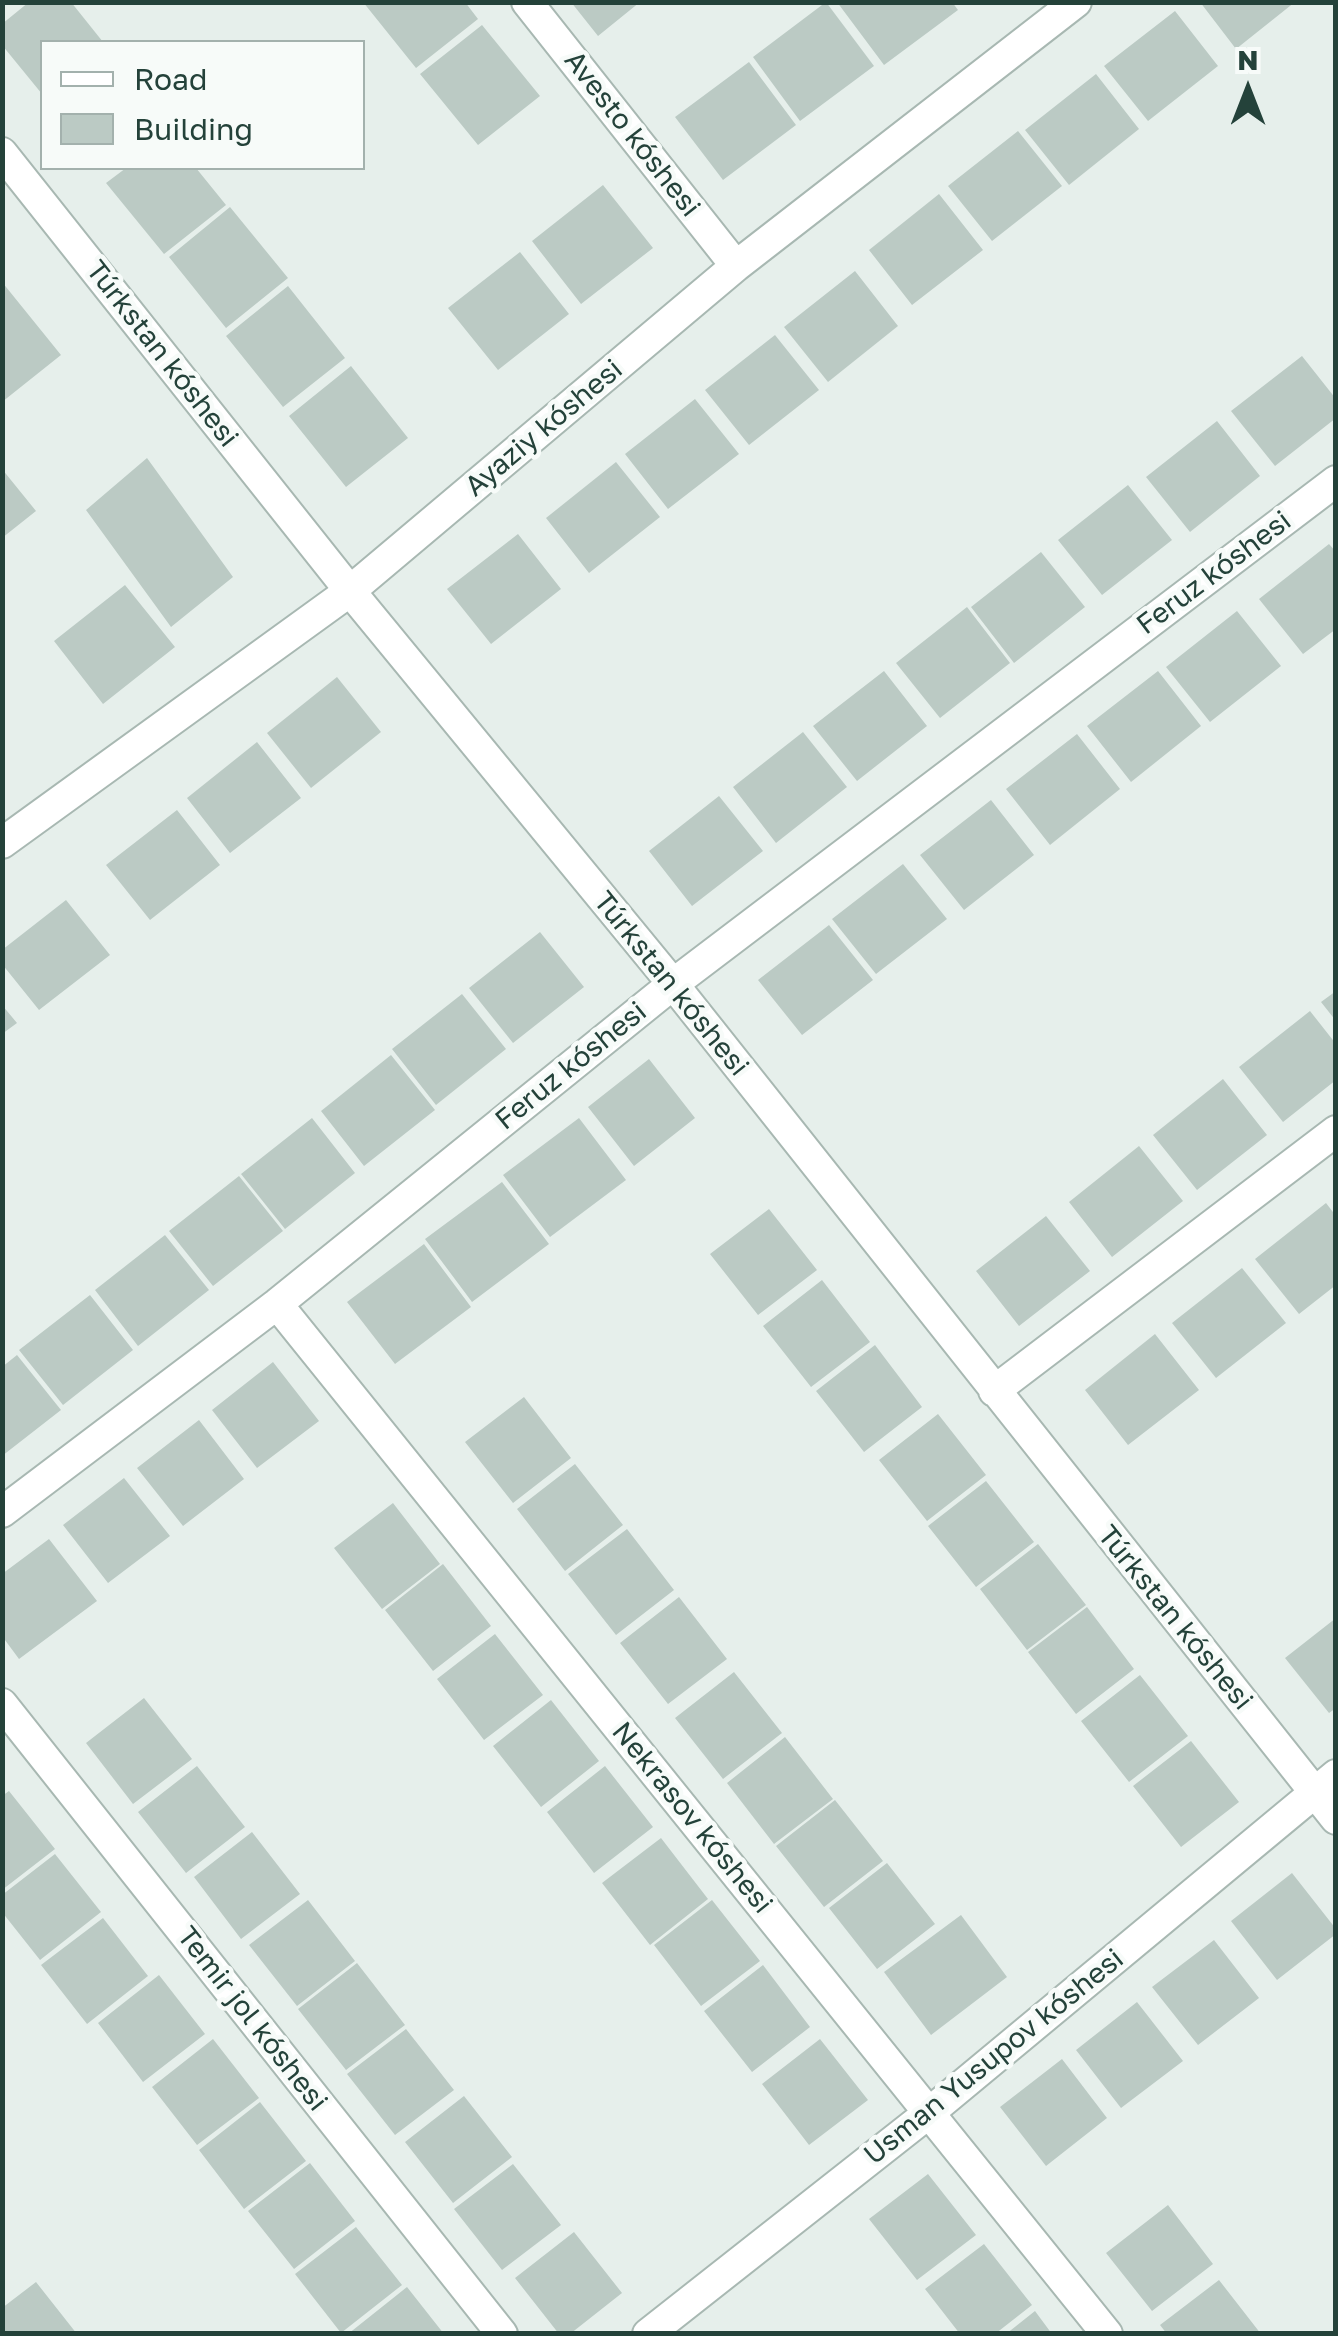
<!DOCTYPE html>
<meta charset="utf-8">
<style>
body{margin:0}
#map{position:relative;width:1338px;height:2336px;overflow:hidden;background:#e6efeb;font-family:"Golos Text",sans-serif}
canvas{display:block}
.frame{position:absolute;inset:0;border:5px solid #24423a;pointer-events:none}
.legend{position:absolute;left:40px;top:40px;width:325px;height:130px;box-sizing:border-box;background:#f7fbf9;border:2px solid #a3b1ad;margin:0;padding:12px 18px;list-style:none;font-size:30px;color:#24423a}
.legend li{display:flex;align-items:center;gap:20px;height:50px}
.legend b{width:50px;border:2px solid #a3b1ad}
.north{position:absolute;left:1198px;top:40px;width:100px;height:100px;-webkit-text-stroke:8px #f7fbf9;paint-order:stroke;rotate:0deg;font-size:28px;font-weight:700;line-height:40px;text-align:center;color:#24423a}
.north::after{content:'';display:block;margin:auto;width:35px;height:45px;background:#24423a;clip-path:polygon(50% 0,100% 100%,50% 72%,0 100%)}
</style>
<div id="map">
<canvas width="1338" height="2336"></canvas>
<div class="frame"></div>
<ul class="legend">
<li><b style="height:12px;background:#fff"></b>Road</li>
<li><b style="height:28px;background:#bbcac4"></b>Building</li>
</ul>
<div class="north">N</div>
</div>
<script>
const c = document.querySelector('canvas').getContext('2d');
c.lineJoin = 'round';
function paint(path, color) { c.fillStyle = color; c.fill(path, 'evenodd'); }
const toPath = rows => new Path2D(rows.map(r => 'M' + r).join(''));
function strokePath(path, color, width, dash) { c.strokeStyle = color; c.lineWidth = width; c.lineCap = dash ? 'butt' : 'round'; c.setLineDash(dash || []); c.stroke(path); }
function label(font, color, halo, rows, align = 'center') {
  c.font = font + ' "Golos Text",sans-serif'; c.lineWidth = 9; c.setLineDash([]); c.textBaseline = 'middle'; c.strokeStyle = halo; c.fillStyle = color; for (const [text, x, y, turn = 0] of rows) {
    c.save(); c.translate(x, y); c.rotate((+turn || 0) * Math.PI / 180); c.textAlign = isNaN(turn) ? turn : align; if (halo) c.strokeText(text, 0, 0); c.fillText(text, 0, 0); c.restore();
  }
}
paint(toPath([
 [29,2,71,2,103,42,42,42,42,94,2,45,2,24],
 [363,2,465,2,478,19,416,68],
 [571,2,640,2,598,36],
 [826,2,874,66,800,121,753,57],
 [837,2,952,2,958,10,884,65],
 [1200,2,1295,2,1236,49],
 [1175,11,1218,66,1148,121,1104,66],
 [482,25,540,96,478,145,420,74],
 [749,62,796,125,723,180,675,117],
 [1096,74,1139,129,1069,185,1025,130],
 [1018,131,1062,186,992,241,948,186],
 [126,168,196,168,226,205,164,254,106,183],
 [603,185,653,248,581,304,532,241],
 [939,194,983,250,912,305,869,250],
 [230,207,288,278,226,328,169,257],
 [520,252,569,314,498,370,448,308],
 [855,271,898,326,828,382,784,327],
 [2,282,61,355,2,402],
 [288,286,345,358,283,407,226,336],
 [775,335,819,390,749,445,705,390],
 [1302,356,1336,399,1336,418,1275,466,1231,411],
 [351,366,408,438,346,487,289,416],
 [695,399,739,454,668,509,625,454],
 [1217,421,1260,476,1190,532,1146,477],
 [147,458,233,577,171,627,86,510],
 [616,462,660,517,589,573,546,518],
 [2,469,36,511,2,538],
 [1128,485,1172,540,1102,595,1058,540],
 [518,534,561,589,491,644,447,589],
 [1329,544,1336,552,1336,629,1303,654,1259,599],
 [1041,552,1085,607,1014,663,971,607],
 [125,585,175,647,103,704,54,641],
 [967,607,1010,663,940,718,896,663],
 [1237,611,1281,666,1210,722,1166,667],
 [884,671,927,726,857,781,813,726],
 [1158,671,1201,726,1131,782,1087,726],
 [337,677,381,732,311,788,267,733],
 [803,732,847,787,776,843,733,787],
 [1077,734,1120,789,1050,845,1006,789],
 [257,742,301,798,230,853,187,798],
 [719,796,763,851,692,906,649,851],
 [991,800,1034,855,964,910,920,855],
 [177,810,220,865,150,920,106,865],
 [903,864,947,919,876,974,832,919],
 [66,900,110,955,39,1010,2,964,2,950],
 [829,925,873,980,802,1035,758,980],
 [540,932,584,987,513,1043,469,988],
 [1336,991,1336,1021,1321,1002],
 [462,994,506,1049,436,1105,392,1049],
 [2,1005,17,1023,2,1034],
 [1310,1011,1336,1044,1336,1080,1283,1122,1239,1067],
 [391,1055,435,1110,364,1166,321,1111],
 [649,1059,695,1118,634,1166,588,1107],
 [1223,1079,1267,1135,1197,1190,1153,1135],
 [312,1118,355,1173,285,1229,241,1174],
 [579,1118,626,1180,550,1237,503,1175],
 [1139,1146,1183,1201,1112,1257,1069,1202],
 [239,1176,283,1231,213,1286,169,1231],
 [502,1182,549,1244,472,1302,425,1239],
 [1326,1203,1336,1216,1336,1285,1299,1314,1255,1259],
 [769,1209,817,1270,758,1315,710,1254],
 [1046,1216,1090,1271,1019,1326,976,1271],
 [165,1235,209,1290,138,1346,95,1290],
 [424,1244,471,1307,395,1364,347,1302],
 [1242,1268,1286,1323,1216,1378,1172,1323],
 [822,1280,870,1342,811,1387,763,1326],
 [90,1295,133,1350,63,1405,19,1350],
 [1155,1334,1199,1390,1128,1445,1085,1390],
 [875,1345,922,1407,864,1452,816,1391],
 [17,1355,61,1410,2,1456,2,1367],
 [273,1362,319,1421,257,1468,212,1410],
 [524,1397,571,1458,513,1503,465,1442],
 [938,1414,986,1475,927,1521,879,1460],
 [199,1420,244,1479,183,1526,137,1468],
 [575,1464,623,1525,565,1571,517,1509],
 [124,1478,170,1536,108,1583,63,1525],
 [986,1481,1034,1542,976,1587,928,1526],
 [393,1503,440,1564,382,1609,334,1548],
 [627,1529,674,1590,616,1635,568,1574],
 [49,1539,97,1601,19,1659,2,1636,2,1574],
 [1038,1544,1086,1605,1027,1650,980,1589],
 [443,1564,491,1626,433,1671,385,1610],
 [679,1597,727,1659,668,1704,620,1643],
 [1087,1607,1134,1669,1076,1714,1028,1652],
 [1336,1618,1336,1708,1329,1713,1285,1658],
 [495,1634,543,1695,484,1740,437,1679],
 [734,1672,782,1733,723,1779,675,1718],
 [1140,1675,1188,1736,1129,1782,1081,1721],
 [144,1698,192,1759,133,1804,86,1743],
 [551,1700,599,1761,541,1807,493,1746],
 [785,1737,833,1799,774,1844,727,1783],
 [1191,1741,1239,1802,1181,1847,1133,1786],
 [197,1766,245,1827,186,1873,138,1812],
 [605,1766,653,1827,594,1873,547,1812],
 [9,1791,55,1849,2,1890,2,1796],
 [835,1800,883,1861,824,1907,776,1846],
 [252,1832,300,1894,241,1939,194,1877],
 [661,1838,708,1899,650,1945,602,1883],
 [55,1854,101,1912,40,1960,2,1912,2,1895],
 [887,1863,935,1924,877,1969,829,1908],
 [1292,1873,1336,1929,1336,1934,1277,1980,1231,1921],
 [308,1900,355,1961,297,2006,249,1945],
 [712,1900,760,1961,701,2006,654,1945],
 [961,1915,1007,1977,931,2035,884,1972],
 [103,1918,148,1976,87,2024,41,1965],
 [1214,1940,1259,1998,1198,2045,1152,1987],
 [357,1963,405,2025,346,2070,298,2009],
 [763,1965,810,2027,752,2072,704,2011],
 [159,1975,205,2034,143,2082,98,2023],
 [1137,2002,1183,2061,1121,2108,1076,2050],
 [406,2029,454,2090,395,2135,347,2074],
 [213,2039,259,2098,197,2145,152,2087],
 [820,2039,868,2100,809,2145,762,2084],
 [1062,2059,1107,2118,1046,2166,1000,2107],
 [464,2096,512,2157,453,2203,405,2142],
 [260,2102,306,2161,244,2209,199,2150],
 [310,2163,355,2221,294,2269,248,2211],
 [513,2164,561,2225,502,2270,454,2209],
 [928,2174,976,2235,917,2280,869,2219],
 [1168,2205,1213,2264,1152,2311,1106,2253],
 [356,2227,402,2285,341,2333,295,2274],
 [574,2232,622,2293,570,2334,559,2334,515,2278],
 [984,2244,1032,2305,995,2334,960,2334,925,2289],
 [1219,2280,1261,2334,1167,2334,1160,2325],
 [36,2282,77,2334,2,2334,2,2308],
 [407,2287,444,2334,348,2334],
 [1035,2311,1052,2334,1006,2334]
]), '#bbcac4');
const street = toPath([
 [527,2,736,266],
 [2,153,350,591,673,984,1336,1819],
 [2,843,350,591,736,266,1076,2],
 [277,1304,1107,2334],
 [994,1391,1336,1131],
 [2,1512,277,1304,673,984,1336,481],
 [2,1704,502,2334],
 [648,2334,930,2112,1336,1775]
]);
strokePath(street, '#a8b8b2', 34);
strokePath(street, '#fff', 30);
label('28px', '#24423a', '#f7fbf9', [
 ["Avesto kóshesi",632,134,52],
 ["Túrkstan kóshesi",162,354,52],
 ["Ayaziy kóshesi",544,428,-40],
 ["Feruz kóshesi",1214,573,-37],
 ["Túrkstan kóshesi",671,984,51],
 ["Feruz kóshesi",571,1066,-39],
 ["Túrkstan kóshesi",1175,1618,51],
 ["Nekrasov kóshesi",692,1818,51],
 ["Temir jol kóshesi",252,2019,52],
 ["Usman Yusupov kóshesi",994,2057,-39]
]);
</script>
